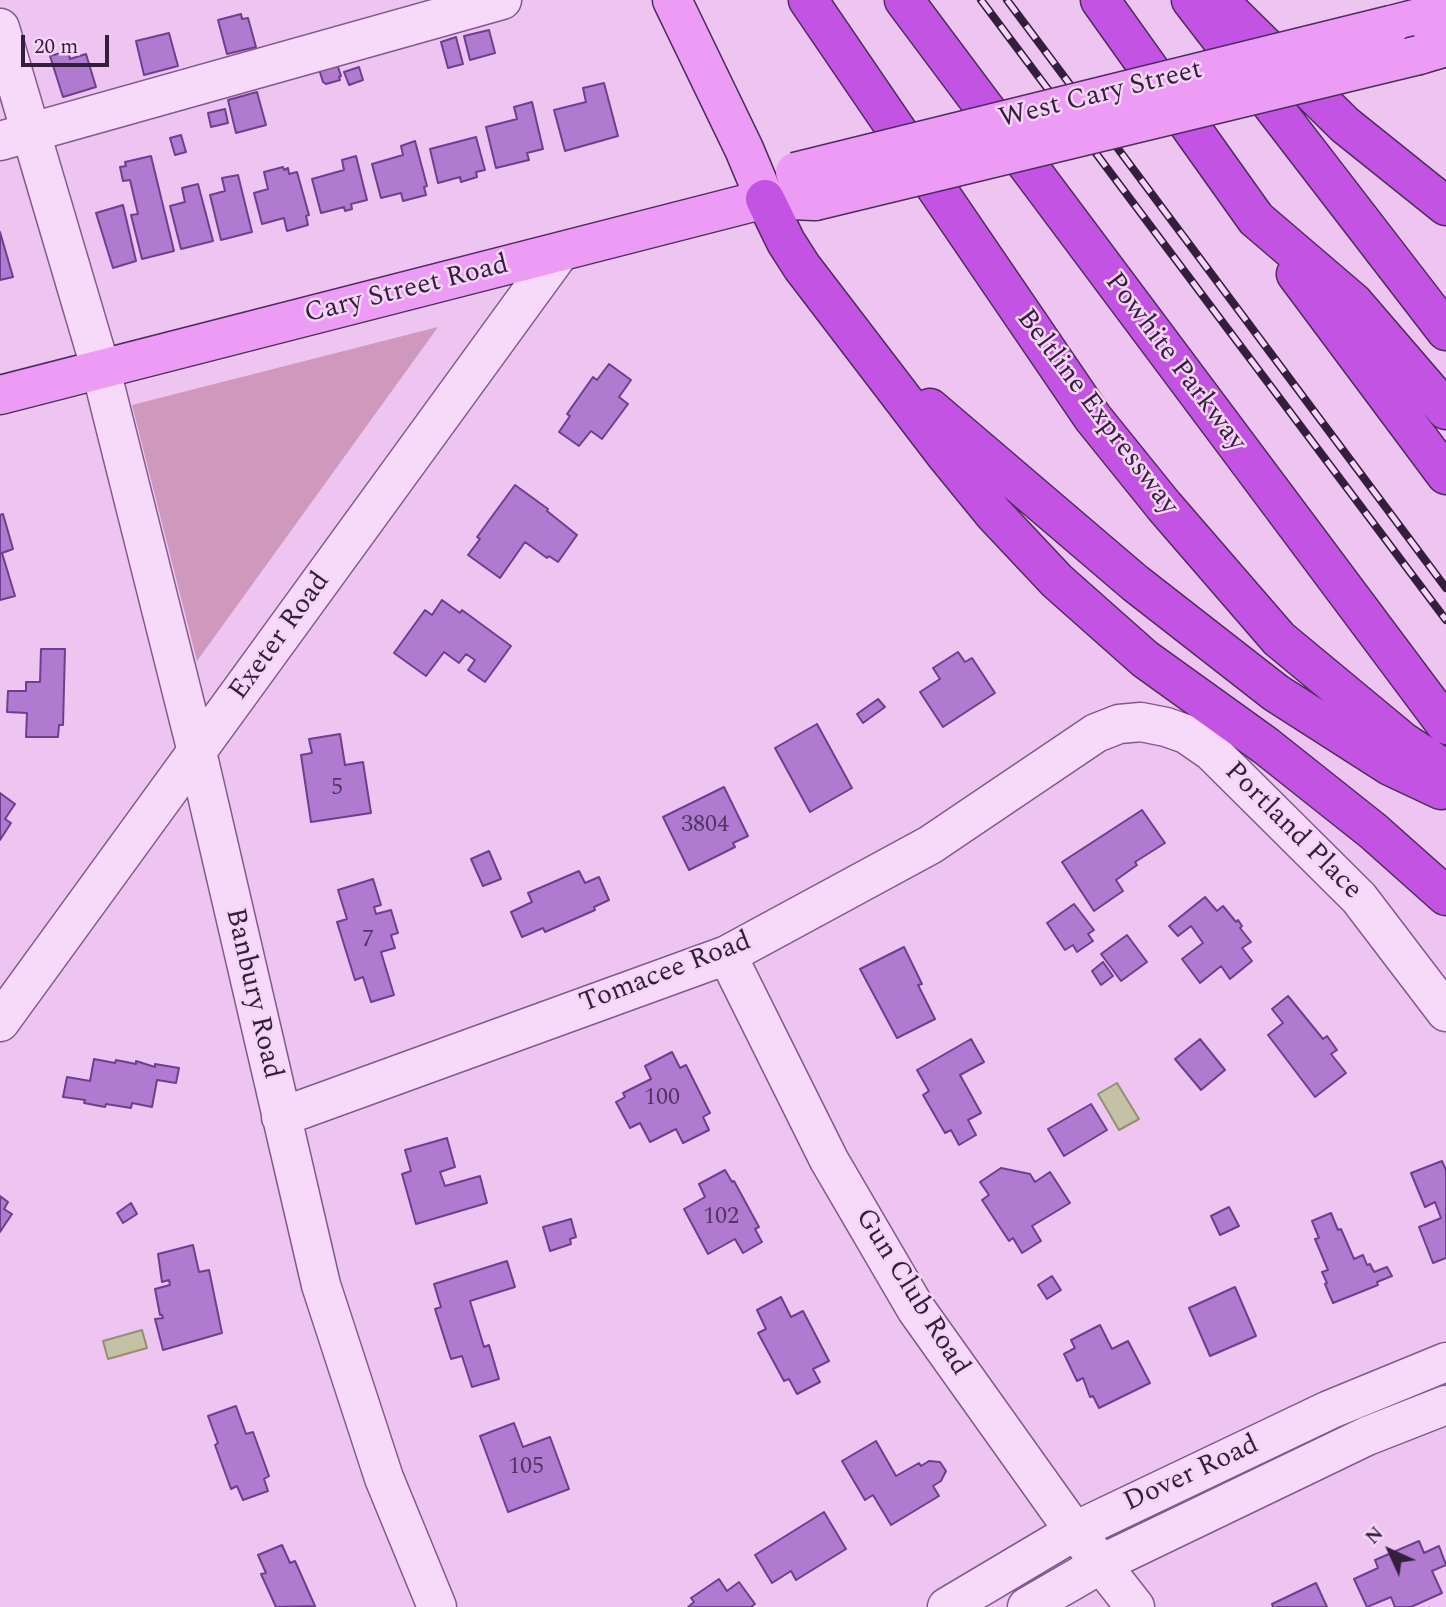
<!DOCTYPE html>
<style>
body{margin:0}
#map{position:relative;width:1446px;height:1607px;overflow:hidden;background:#edc5f0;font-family:Spectral,serif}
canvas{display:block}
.north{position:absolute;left:1355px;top:1516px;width:70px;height:70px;-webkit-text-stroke:5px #f5d5f7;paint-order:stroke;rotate:315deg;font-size:19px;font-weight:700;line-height:28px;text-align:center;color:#331f3c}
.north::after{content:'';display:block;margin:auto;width:24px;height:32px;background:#331f3c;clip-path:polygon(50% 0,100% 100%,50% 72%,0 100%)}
.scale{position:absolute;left:21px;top:35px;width:88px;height:32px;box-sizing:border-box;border:4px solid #331f3c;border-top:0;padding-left:9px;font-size:21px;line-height:24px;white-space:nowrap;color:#331f3c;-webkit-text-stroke:5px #f5d5f7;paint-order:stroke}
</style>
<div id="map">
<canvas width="1446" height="1607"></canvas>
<div class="north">N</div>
<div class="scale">20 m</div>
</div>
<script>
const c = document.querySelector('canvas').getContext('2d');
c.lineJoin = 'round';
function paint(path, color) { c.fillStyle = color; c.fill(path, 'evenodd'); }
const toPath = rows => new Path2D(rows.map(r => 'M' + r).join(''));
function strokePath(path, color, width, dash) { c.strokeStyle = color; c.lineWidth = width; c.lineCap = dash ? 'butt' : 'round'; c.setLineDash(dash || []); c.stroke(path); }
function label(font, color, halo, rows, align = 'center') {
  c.font = font + ' Spectral,serif'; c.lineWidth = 5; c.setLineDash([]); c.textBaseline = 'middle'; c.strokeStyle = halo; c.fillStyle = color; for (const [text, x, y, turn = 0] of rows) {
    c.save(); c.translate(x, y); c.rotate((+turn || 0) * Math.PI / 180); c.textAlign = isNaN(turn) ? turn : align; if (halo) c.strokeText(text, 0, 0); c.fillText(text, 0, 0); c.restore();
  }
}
paint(toPath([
 [438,327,197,661,132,405]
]), '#cf98bd');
const water = toPath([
 [1117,1083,1139,1119,1119,1130,1098,1094,1117,1083],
 [142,1330,147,1348,108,1359,103,1341,142,1330]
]);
paint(water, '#c4c1a7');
strokePath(water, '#93916d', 2);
const building = toPath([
 [241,14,242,19,248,18,256,47,227,54,218,20,241,14],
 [489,30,495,53,470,60,464,36,489,30],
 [169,33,178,66,144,75,136,41,169,33],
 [456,37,463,64,448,68,441,42,456,37],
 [68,51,70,59,86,54,96,87,63,97,50,56,68,51],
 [336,61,341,76,339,77,340,80,326,84,323,82,318,66,336,61],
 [359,67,363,80,349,85,344,72,359,67],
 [604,83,618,136,565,151,554,110,586,102,583,88,604,83],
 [257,92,266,125,236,133,228,100,257,92],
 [532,102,543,149,527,153,529,160,496,168,486,127,517,119,514,107,532,102],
 [225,109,228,123,211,127,208,113,225,109],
 [181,135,186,152,175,155,170,138,181,135],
 [476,137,485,170,476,172,477,177,461,182,460,177,438,183,430,149,476,137],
 [415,141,427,186,424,187,426,195,403,201,401,193,381,198,372,164,403,155,401,146,415,141],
 [151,156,174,251,142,259,131,215,138,214,130,180,123,181,120,167,126,166,125,162,151,156],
 [356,156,367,200,351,204,352,209,345,211,344,207,321,213,312,179,344,170,342,160,356,156],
 [283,167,284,170,288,168,289,174,297,172,309,215,306,216,308,225,287,231,284,218,262,224,254,193,268,189,264,172,283,167],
 [238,175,252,232,221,240,210,195,225,191,222,178,238,175],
 [198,184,213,241,181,249,170,206,185,202,182,188,198,184],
 [123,205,136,261,113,268,96,213,123,205],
 [0,232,13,277,0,280,0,232],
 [609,364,631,380,619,397,628,404,602,439,591,431,579,446,559,432,570,416,567,414,593,377,597,380,609,364],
 [515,485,548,509,547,511,577,535,558,562,549,556,547,558,525,542,500,578,468,555,480,539,477,537,515,485],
 [3,514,13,549,2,553,15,596,0,600,0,515,3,514],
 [442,600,460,613,462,610,511,646,485,682,468,670,475,660,466,654,459,663,444,652,426,676,394,653,425,610,432,615,442,600],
 [41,649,65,649,63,725,59,725,58,737,26,737,27,713,7,712,8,691,26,691,26,682,40,682,41,649],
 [958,652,965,662,972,658,995,693,943,727,920,692,940,679,933,668,958,652],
 [878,699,885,707,863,723,857,714,878,699],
 [817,724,852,788,810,812,775,748,817,724],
 [340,734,345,765,363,762,371,813,311,822,301,755,312,753,309,739,340,734],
 [724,787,748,836,733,843,735,847,689,870,663,817,724,787],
 [0,793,15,804,5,819,11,823,0,840,0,793],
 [1142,810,1165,843,1135,862,1137,865,1116,880,1123,891,1094,911,1062,862,1142,810],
 [489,851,501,879,483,886,471,859,489,851],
 [579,871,585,883,599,877,609,900,594,907,595,910,545,932,543,928,522,937,511,912,532,902,528,893,579,871],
 [373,879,381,905,374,907,376,914,391,910,398,933,391,935,395,948,381,952,394,995,371,1002,363,977,355,980,337,922,347,919,338,890,373,879],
 [1205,897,1217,911,1223,906,1236,922,1238,920,1242,926,1240,928,1251,942,1242,948,1252,961,1230,979,1221,966,1200,983,1182,959,1203,943,1191,926,1178,936,1169,926,1205,897],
 [1074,904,1094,930,1088,934,1093,941,1077,952,1073,945,1065,950,1047,923,1074,904],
 [1127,935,1147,962,1121,981,1101,954,1127,935],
 [904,947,922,984,918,985,935,1019,897,1038,860,969,904,947],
 [1103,962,1113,976,1101,985,1092,971,1103,962],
 [1288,996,1323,1039,1327,1036,1337,1050,1331,1054,1346,1073,1315,1097,1268,1035,1283,1023,1272,1009,1288,996],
 [971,1039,984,1062,960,1075,981,1113,968,1120,976,1135,959,1145,951,1130,945,1133,923,1095,929,1091,917,1070,971,1039],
 [1200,1039,1225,1070,1201,1090,1175,1059,1200,1039],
 [672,1052,680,1068,686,1065,710,1113,703,1117,709,1130,683,1143,676,1129,650,1142,640,1123,630,1128,616,1102,625,1097,623,1093,651,1079,645,1066,672,1052],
 [94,1059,115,1063,116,1060,136,1064,136,1061,155,1067,155,1064,179,1068,176,1083,157,1080,152,1107,132,1103,131,1108,106,1104,105,1107,84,1103,85,1100,63,1097,67,1077,90,1081,94,1059],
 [1091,1104,1107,1130,1064,1156,1048,1129,1091,1104],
 [447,1138,455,1167,440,1172,445,1186,480,1176,487,1203,416,1224,402,1174,411,1171,405,1150,447,1138],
 [1442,1161,1446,1170,1446,1258,1433,1263,1419,1227,1441,1218,1435,1202,1425,1207,1411,1173,1442,1161],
 [1001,1168,1030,1174,1035,1182,1050,1172,1070,1203,1032,1226,1041,1241,1022,1253,1013,1238,1009,1241,982,1200,989,1195,980,1182,1001,1168],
 [725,1170,732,1182,734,1181,759,1227,755,1229,762,1242,743,1253,735,1239,708,1254,684,1209,705,1197,699,1184,725,1170],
 [0,1196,8,1202,4,1209,12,1214,0,1232,0,1196],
 [131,1203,137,1214,123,1223,117,1213,131,1203],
 [1229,1207,1239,1226,1220,1235,1211,1216,1229,1207],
 [1331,1213,1338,1230,1341,1229,1354,1259,1363,1255,1367,1265,1370,1264,1374,1272,1387,1267,1392,1276,1377,1282,1378,1285,1333,1303,1325,1284,1327,1283,1322,1272,1328,1270,1315,1239,1319,1238,1312,1221,1331,1213],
 [571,1219,576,1237,570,1239,571,1244,550,1251,543,1227,571,1219],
 [193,1245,199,1272,209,1270,222,1333,163,1350,155,1319,163,1318,162,1315,160,1315,155,1289,170,1285,169,1280,162,1282,158,1254,193,1245],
 [507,1261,515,1287,470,1301,484,1347,489,1345,499,1379,472,1387,462,1356,451,1359,435,1309,441,1307,434,1284,507,1261],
 [1052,1276,1061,1290,1047,1299,1038,1285,1052,1276],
 [1235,1287,1256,1336,1210,1356,1189,1308,1235,1287],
 [781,1297,791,1317,803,1311,829,1361,813,1369,820,1382,797,1394,789,1379,784,1381,758,1333,766,1329,757,1310,781,1297],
 [1100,1325,1112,1349,1128,1341,1150,1383,1099,1408,1093,1396,1090,1397,1083,1378,1077,1381,1064,1354,1075,1348,1071,1340,1100,1325],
 [236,1406,246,1434,253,1432,269,1476,264,1479,268,1491,243,1500,237,1486,231,1489,215,1445,218,1443,208,1416,236,1406],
 [514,1423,523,1447,550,1437,569,1489,508,1512,480,1436,514,1423],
 [876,1441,896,1476,919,1463,921,1466,929,1461,940,1462,946,1471,941,1481,933,1486,939,1496,891,1525,873,1495,865,1500,842,1461,876,1441],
 [824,1512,846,1549,796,1580,791,1571,772,1583,755,1555,824,1512],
 [1419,1541,1424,1553,1439,1546,1446,1565,1432,1571,1442,1593,1411,1607,1395,1607,1391,1597,1367,1607,1354,1579,1378,1568,1375,1560,1419,1541],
 [282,1545,290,1563,295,1561,315,1606,276,1607,261,1574,266,1573,258,1555,282,1545],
 [719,1579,727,1591,739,1582,755,1604,751,1607,688,1607,694,1602,691,1598,719,1579],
 [1316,1583,1327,1607,1273,1607,1272,1604,1316,1583]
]);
paint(building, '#b07ad0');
strokePath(building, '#6e3f8d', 2);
const minor = toPath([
 [0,28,101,370,197,752,321,1285,384,1478,437,1607],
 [0,141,502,0],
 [727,955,829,1160,916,1309,1065,1518,1135,1607],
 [0,1022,560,252],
 [281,1117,727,955,930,845,1096,733,1119,724,1141,722,1166,727,1186,734,1212,752,1359,898,1446,1012],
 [947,1607,1075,1531,1329,1410,1446,1362],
 [1027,1607,1101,1564,1367,1436,1446,1405]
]);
const major = toPath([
 [672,0,744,149,765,199],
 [1391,25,1446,11],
 [1419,55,1446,47],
 [0,395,765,199,815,201]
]);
const highway = toPath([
 [808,0,1093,418,1164,506,1279,639,1402,741,1446,770],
 [904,0,1446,725],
 [1100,0,1256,219,1353,302,1446,410],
 [1191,0,1446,331],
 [1218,0,1345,125,1446,206],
 [765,199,786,242,802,267,945,454,994,514,1057,581,1145,659,1266,746,1373,831,1446,896],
 [1296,274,1446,475],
 [930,408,1135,583,1276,693,1390,766,1441,790]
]);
strokePath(minor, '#805a8d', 41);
strokePath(major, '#4c2e5a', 41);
strokePath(highway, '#4c2e5a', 41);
strokePath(minor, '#f7d9fa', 38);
strokePath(major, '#ec9cf5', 38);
strokePath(highway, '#c253e3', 38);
const rail = toPath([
 [981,0,1446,620],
 [1007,0,1446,588]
]);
strokePath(rail, '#331f3c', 8);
strokePath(rail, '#f5d5f7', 5, [16]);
const majorBridge = toPath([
 [795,172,1391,25],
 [815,201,1419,55]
]);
strokePath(majorBridge, '#4c2e5a', 41, []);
strokePath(majorBridge, '#ec9cf5', 38);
label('24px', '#523661', null, [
 ["5",337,789],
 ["3804",705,826],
 ["7",368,941],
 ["100",662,1099],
 ["102",721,1218],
 ["105",526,1468]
]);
label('28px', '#331f3c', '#f5d5f7', [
 ["West Cary Street",1101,96,-14],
 ["Cary Street Road",407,291,-14],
 ["Powhite Parkway",1174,363,53],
 ["Beltline Expressway",1096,413,53],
 ["Exeter Road",281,637,-54],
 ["Portland Place",1292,832,45],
 ["Tomacee Road",666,974,-21],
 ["Banbury Road",252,994,77],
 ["Gun Club Road",911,1293,58],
 ["Dover Road",1192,1475,-25]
]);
</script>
